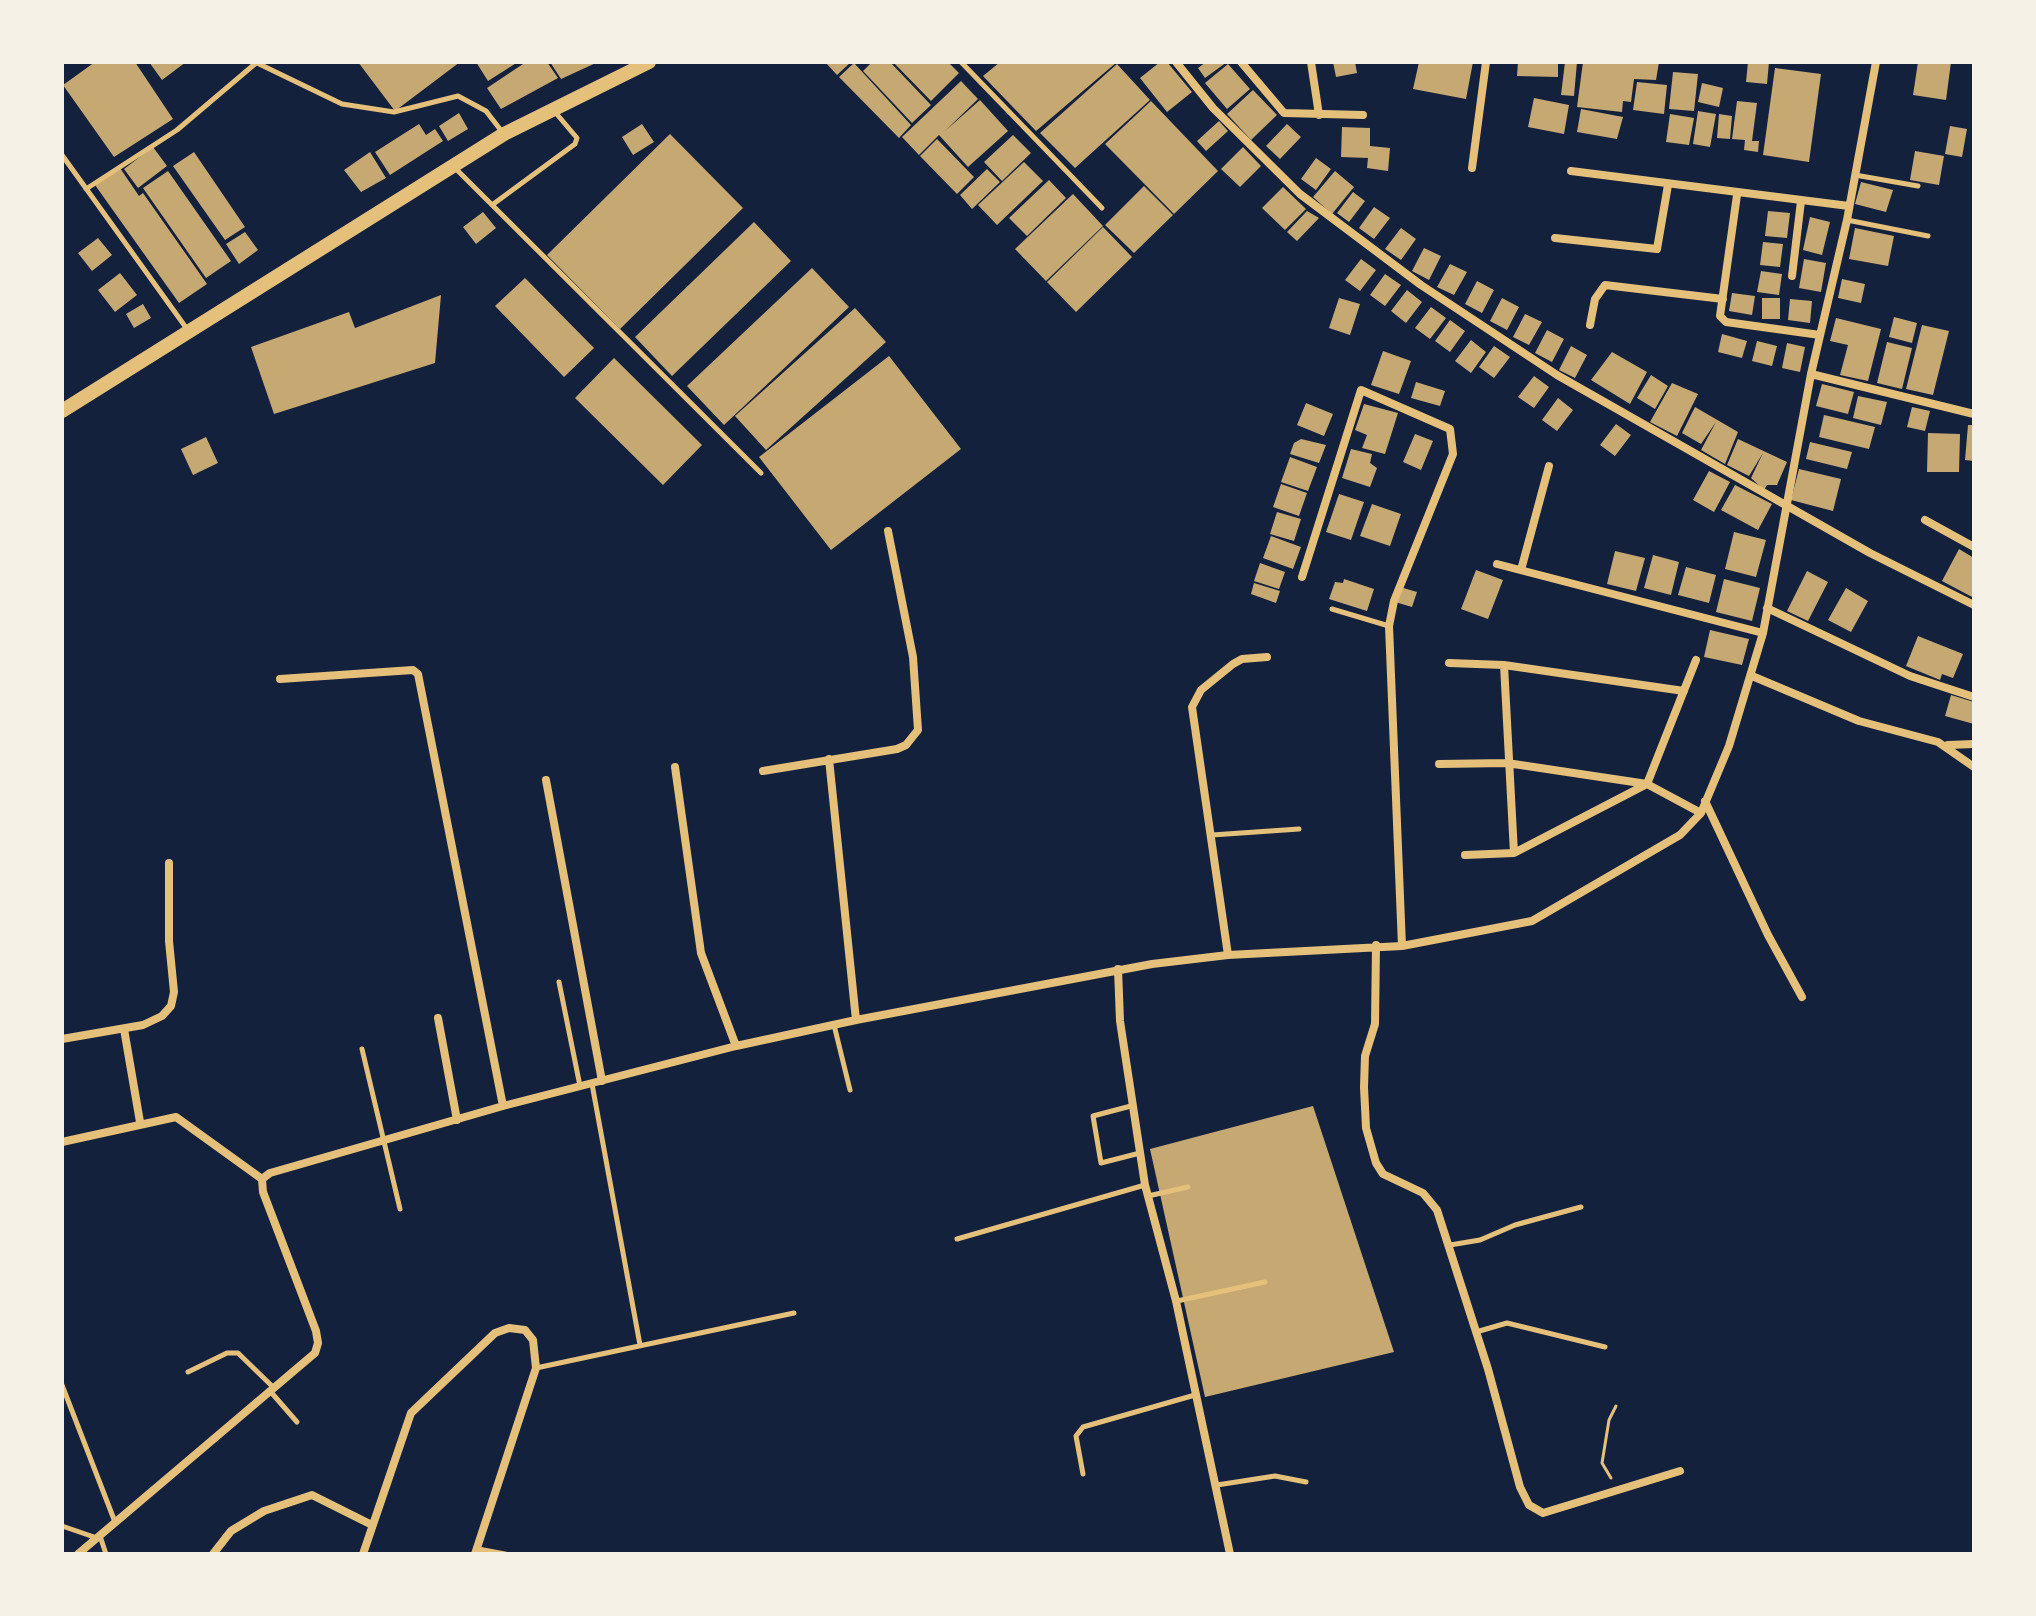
<!DOCTYPE html>
<style>
body{margin:0}
#map{position:relative;width:2036px;height:1616px;overflow:hidden;background:#14213d;font-family:Cabin,sans-serif}
canvas{display:block}
.frame{position:absolute;inset:0;border:64px solid #f6f1e7;pointer-events:none}
</style>
<div id="map">
<canvas width="2036" height="1616"></canvas>
<div class="frame"></div>
</div>
<script>
const c = document.querySelector('canvas').getContext('2d');
c.lineJoin = 'round';
function paint(path, color) { c.fillStyle = color; c.fill(path, 'evenodd'); }
const toPath = rows => new Path2D(rows.map(r => 'M' + r).join(''));
function strokePath(path, color, width, dash) { c.strokeStyle = color; c.lineWidth = width; c.lineCap = dash ? 'butt' : 'round'; c.setLineDash(dash || []); c.stroke(path); }
paint(toPath([
 [95,62,135,62,173,119,114,157,63,85],
 [149,62,186,62,162,80],
 [358,62,460,62,395,111],
 [476,62,518,62,488,81],
 [526,62,547,62,558,78,501,109,487,88],
 [550,62,598,62,561,79],
 [825,62,851,62,837,75],
 [872,62,890,62,931,105,912,123,863,71],
 [893,62,948,62,959,73,931,101],
 [1000,62,1117,62,1036,131,983,76],
 [1160,62,1167,62,1192,92,1167,112,1140,78],
 [1206,62,1227,62,1205,78,1198,68],
 [1333,62,1355,62,1357,73,1336,77],
 [1419,62,1473,62,1466,99,1413,89],
 [1518,62,1558,62,1558,77,1517,76],
 [1565,62,1577,62,1574,96,1561,95],
 [1583,62,1659,62,1656,80,1634,79,1631,102,1623,101,1622,112,1577,107],
 [1748,62,1769,62,1767,84,1746,82],
 [1918,62,1951,62,1946,100,1913,95],
 [854,63,911,125,899,138,839,77],
 [1117,64,1150,100,1075,168,1040,133],
 [1228,64,1250,89,1227,109,1205,83],
 [1775,68,1821,74,1809,162,1763,155],
 [1673,72,1698,74,1694,111,1669,109],
 [961,81,978,99,945,131,980,100,1008,131,968,167,939,135,919,155,902,137],
 [1637,82,1667,85,1664,114,1633,110],
 [1702,83,1723,88,1719,107,1698,102],
 [1253,90,1277,115,1251,140,1227,114],
 [1534,98,1569,105,1564,134,1528,127],
 [1151,101,1218,171,1174,214,1105,144],
 [1737,101,1757,103,1752,141,1759,141,1758,152,1744,150,1745,140,1732,139],
 [1581,109,1623,117,1617,139,1577,132],
 [1698,111,1716,114,1710,147,1693,144],
 [459,113,468,129,448,141,439,126],
 [1670,114,1694,118,1689,145,1666,142],
 [1719,114,1732,116,1730,139,1717,138],
 [1219,121,1228,131,1206,151,1197,141],
 [419,124,426,135,435,129,443,141,390,175,375,152],
 [642,124,654,142,633,155,622,137],
 [1287,124,1301,137,1280,159,1266,146],
 [1950,126,1967,129,1962,157,1945,154],
 [1342,127,1370,128,1370,146,1390,148,1388,171,1367,168,1368,158,1341,157],
 [670,134,743,208,620,329,547,255],
 [1013,135,1031,153,1002,181,984,162],
 [937,139,974,177,957,194,920,156],
 [153,147,167,166,138,188,124,169],
 [1243,147,1261,166,1240,187,1221,169],
 [1915,151,1944,156,1939,185,1910,180],
 [194,152,245,227,225,240,173,166],
 [370,152,386,178,361,192,344,170],
 [1316,158,1331,169,1316,190,1301,179],
 [1024,162,1043,181,997,225,978,205],
 [120,168,139,196,143,193,207,284,179,303,95,185],
 [987,169,1000,182,972,209,960,195],
 [168,171,231,261,206,278,143,188],
 [1335,171,1354,187,1332,214,1313,197],
 [1049,180,1066,198,1027,236,1009,218],
 [1861,182,1893,190,1886,212,1855,204],
 [1144,186,1173,215,1134,253,1105,225],
 [1283,187,1306,209,1285,230,1262,208],
 [1353,192,1365,201,1349,222,1337,213],
 [1073,194,1103,226,1046,281,1015,249],
 [1374,207,1390,218,1374,239,1359,228],
 [1307,211,1319,218,1297,241,1287,232],
 [1768,211,1790,213,1787,238,1765,236],
 [483,212,496,228,476,244,463,227],
 [1810,217,1830,222,1822,255,1803,250],
 [754,222,791,261,672,376,635,337],
 [1103,227,1132,257,1076,312,1047,282],
 [1401,228,1416,239,1401,260,1385,249],
 [1855,228,1894,236,1888,266,1849,259],
 [245,232,258,250,239,264,226,244],
 [98,238,112,255,92,271,78,253],
 [1763,242,1783,244,1780,267,1760,265],
 [1424,248,1441,256,1429,280,1412,271],
 [1361,259,1376,270,1360,291,1345,280],
 [1804,259,1826,263,1821,292,1799,288],
 [1450,264,1467,272,1454,295,1437,287],
 [812,268,849,307,724,425,687,386],
 [1761,271,1782,274,1779,295,1757,292],
 [120,273,137,295,115,312,98,290],
 [1385,274,1401,285,1385,306,1370,295],
 [525,278,594,348,564,377,495,306],
 [1842,279,1865,284,1861,303,1838,298],
 [1477,281,1494,290,1482,313,1465,304],
 [1407,290,1422,302,1406,323,1391,311],
 [1732,293,1755,296,1752,315,1729,311],
 [441,295,435,363,274,414,251,347,349,312,355,328],
 [1339,298,1360,304,1350,335,1329,328],
 [1502,298,1519,307,1507,330,1490,321],
 [1762,298,1780,298,1780,319,1762,319],
 [1790,299,1812,301,1810,323,1788,320],
 [143,304,151,318,134,328,126,314],
 [1431,307,1446,318,1430,339,1415,328],
 [855,308,886,342,766,450,735,416],
 [1525,314,1542,322,1529,345,1513,337],
 [1894,317,1917,323,1912,343,1889,337],
 [1836,318,1881,329,1868,381,1840,375,1848,345,1830,341],
 [1450,320,1465,331,1450,352,1435,341],
 [1922,325,1949,331,1933,395,1906,389],
 [1547,330,1564,339,1552,362,1535,353],
 [1722,334,1747,341,1742,358,1718,352],
 [1471,340,1486,352,1471,373,1455,361],
 [1757,341,1777,346,1772,366,1752,361],
 [1887,342,1912,348,1902,389,1877,383],
 [1787,343,1805,347,1800,372,1782,368],
 [1494,346,1510,357,1494,378,1479,367],
 [1571,346,1587,355,1575,378,1559,370],
 [1383,351,1411,361,1399,394,1371,385],
 [1612,352,1647,372,1630,404,1591,380],
 [889,356,961,449,831,550,759,457],
 [614,358,702,445,663,485,575,398],
 [1651,375,1668,386,1655,409,1637,398],
 [1534,376,1549,387,1534,408,1518,397],
 [1416,382,1445,391,1440,406,1411,398],
 [1672,383,1698,394,1677,436,1650,422],
 [1822,384,1854,392,1848,414,1816,406],
 [1858,396,1887,402,1881,425,1853,418],
 [1558,398,1573,410,1557,431,1542,420],
 [1306,403,1333,414,1324,436,1297,425],
 [1364,404,1398,413,1385,454,1362,448,1367,435,1355,430],
 [1695,407,1738,432,1725,464,1701,450,1716,422,1701,444,1682,433],
 [1912,407,1930,411,1925,431,1907,427],
 [1824,415,1875,427,1869,449,1819,437],
 [1616,424,1631,435,1615,456,1600,445],
 [1968,425,1974,425,1974,461,1965,460],
 [1928,433,1960,434,1959,472,1927,472],
 [1415,434,1433,441,1421,470,1403,462],
 [206,437,218,463,193,475,181,449],
 [1301,439,1326,445,1319,463,1290,454,1294,443],
 [1738,439,1787,462,1777,485,1767,485,1764,490,1751,478,1763,453,1749,476,1727,465],
 [1810,442,1852,452,1847,469,1806,459],
 [1351,449,1372,454,1370,463,1377,468,1370,487,1342,478],
 [1290,457,1317,467,1308,491,1281,482],
 [1799,469,1841,479,1833,511,1791,500],
 [1709,471,1730,482,1714,512,1693,500],
 [1281,484,1307,493,1299,516,1273,507],
 [1735,485,1772,504,1758,530,1721,510],
 [1339,494,1364,502,1351,540,1326,532],
 [1372,504,1401,514,1390,546,1360,536],
 [1277,512,1301,519,1294,541,1270,534],
 [1734,532,1766,540,1756,577,1725,569],
 [1271,536,1301,547,1293,569,1263,558],
 [1959,549,1974,558,1974,598,1942,581],
 [1615,551,1645,558,1636,591,1607,584],
 [1653,555,1679,562,1671,595,1644,588],
 [1260,563,1285,572,1279,589,1254,581],
 [1686,567,1716,575,1709,603,1678,595],
 [1476,570,1503,580,1488,619,1461,609],
 [1807,571,1828,582,1808,621,1787,611],
 [1344,579,1374,589,1367,611,1329,599,1335,582,1343,583],
 [1724,579,1760,588,1752,621,1716,612],
 [1254,583,1280,591,1276,603,1251,594],
 [1400,587,1417,592,1412,607,1395,602],
 [1846,588,1868,601,1851,632,1828,620],
 [1710,630,1749,639,1742,665,1704,657],
 [1918,636,1963,654,1953,678,1942,674,1940,680,1906,666],
 [1951,695,1974,702,1974,724,1945,716],
 [1313,1106,1394,1352,1205,1397,1150,1149]
]), '#c6a872');
strokePath(toPath([
 [1611,1478,1602,1463,1609,1420,1616,1406]
]), '#e5c07b', 3);
strokePath(toPath([
 [255,62,342,104,394,112,458,96,486,111,503,133],
 [961,62,1102,208],
 [62,155,187,329],
 [455,168,761,473],
 [1855,175,1918,186],
 [86,189,177,130,256,63],
 [492,205,575,144,577,138,555,112],
 [1847,220,1928,236],
 [1332,609,1389,626],
 [1212,835,1299,829],
 [559,982,580,1086],
 [834,1025,850,1090],
 [362,1049,400,1209],
 [592,1084,640,1345],
 [1131,1106,1093,1116,1101,1163,1140,1153],
 [1148,1196,1188,1187],
 [957,1239,1145,1185],
 [1450,1245,1480,1240,1515,1225,1581,1207],
 [1177,1301,1265,1282],
 [1476,1332,1507,1323,1605,1347],
 [536,1368,794,1313],
 [188,1372,227,1353,238,1353,273,1387],
 [62,1385,115,1522],
 [270,1391,297,1422],
 [1083,1474,1076,1436,1083,1427,1195,1395],
 [1217,1485,1275,1476,1306,1482],
 [62,1526,97,1538],
 [100,1536,106,1554],
 [478,1549,505,1554]
]), '#e5c07b', 5);
strokePath(toPath([
 [1176,62,1213,108,1300,194,1421,285,1557,375,1870,553,1974,605],
 [1241,62,1284,113,1363,115],
 [1311,62,1319,115],
 [1472,168,1486,62],
 [1571,171,1849,206],
 [1737,195,1720,316,1726,322,1820,335],
 [1555,238,1657,249,1668,185],
 [1792,276,1801,201],
 [1590,325,1595,299,1605,285,1723,299],
 [1811,374,1974,414],
 [1925,520,1974,547],
 [1497,564,1763,633],
 [1521,570,1549,466],
 [1302,577,1361,390,1450,429,1453,454,1394,601,1389,626,1402,946],
 [1767,608,1910,676,1974,697],
 [1449,663,1504,665,1684,691],
 [1504,665,1514,853],
 [1752,676,1859,721,1938,742,1974,767],
 [280,679,413,670,418,674,503,1106],
 [1948,745,1974,744],
 [829,759,856,1020],
 [1439,764,1507,763,1647,784,1696,660],
 [675,767,701,953,736,1046],
 [763,771,897,749,906,745,918,730,913,657,888,531],
 [546,780,602,1081],
 [1705,801,1768,935,1802,997],
 [1465,855,1514,853,1647,784,1701,813],
 [1376,945,1375,1024,1365,1056,1364,1087,1366,1128,1376,1163,1383,1174,1423,1193,1437,1210,1488,1369,1520,1487,1529,1505,1543,1513,1680,1471],
 [1228,955,1192,707,1201,690,1233,664,1242,659,1267,657],
 [1118,969,1120,1021,1145,1185,1176,1301,1230,1554],
 [438,1018,457,1120],
 [124,1029,140,1122],
 [62,1039,143,1025,162,1016,171,1006,174,992,169,941,169,863],
 [62,1142,176,1117,262,1179],
 [262,1179,270,1173,503,1106,736,1046,856,1020,1152,964,1228,955,1402,946,1532,921,1680,835,1701,813,1729,746,1763,633,1811,374,1847,220,1876,62],
 [78,1554,315,1353,318,1343,316,1331,263,1192,262,1179],
 [213,1554,231,1531,264,1511,312,1495,372,1525],
 [363,1554,411,1413,495,1333,509,1328,525,1330,533,1340,536,1368,475,1554]
]), '#e5c07b', 8);
strokePath(toPath([
 [62,411,504,134,649,62]
]), '#e5c07b', 14);
</script>
